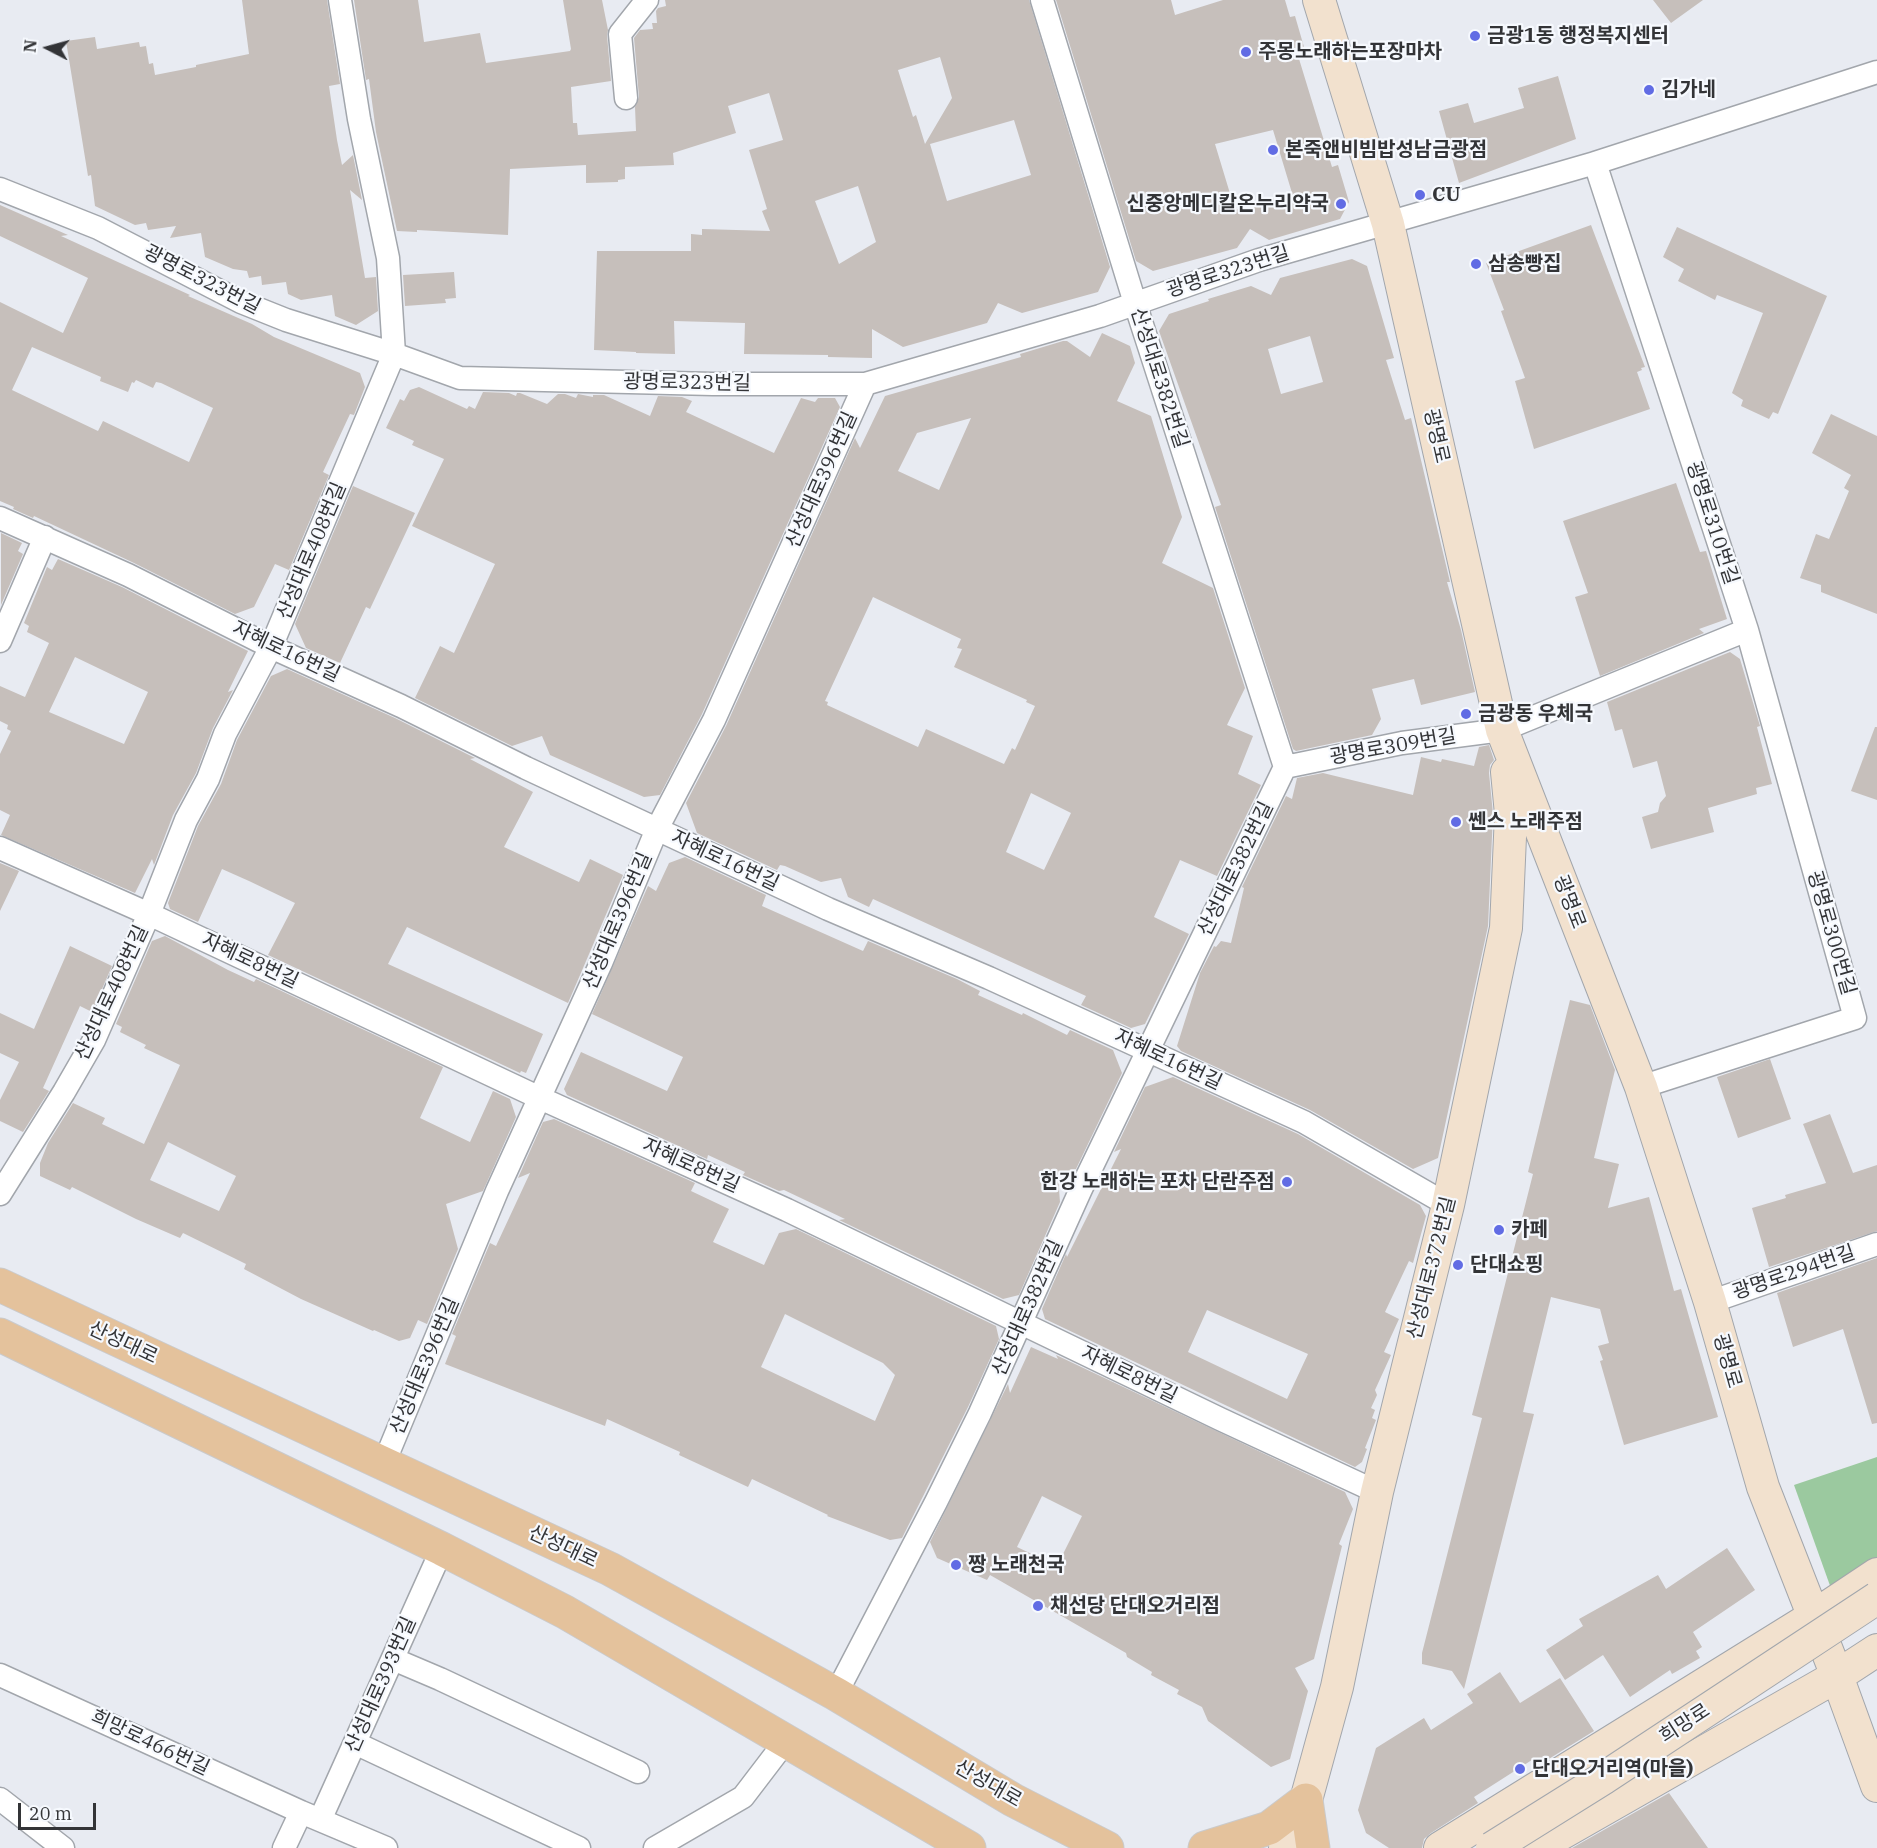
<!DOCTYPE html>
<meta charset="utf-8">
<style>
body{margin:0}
#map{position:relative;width:1877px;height:1848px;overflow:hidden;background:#e8ebf2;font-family:"IBM Plex Serif",serif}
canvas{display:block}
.north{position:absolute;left:18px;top:18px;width:60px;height:60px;-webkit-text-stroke:4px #f6f9fe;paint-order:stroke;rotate:276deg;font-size:16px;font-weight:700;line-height:24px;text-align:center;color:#333437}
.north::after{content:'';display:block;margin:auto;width:21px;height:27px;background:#333437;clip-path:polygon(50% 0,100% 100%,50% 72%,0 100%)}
.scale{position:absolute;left:18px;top:1803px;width:78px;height:27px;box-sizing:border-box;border:3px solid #333437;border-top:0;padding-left:8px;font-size:18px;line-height:21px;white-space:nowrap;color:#333437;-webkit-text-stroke:4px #f6f9fe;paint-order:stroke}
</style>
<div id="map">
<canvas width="1877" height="1848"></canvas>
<div class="north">N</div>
<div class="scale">20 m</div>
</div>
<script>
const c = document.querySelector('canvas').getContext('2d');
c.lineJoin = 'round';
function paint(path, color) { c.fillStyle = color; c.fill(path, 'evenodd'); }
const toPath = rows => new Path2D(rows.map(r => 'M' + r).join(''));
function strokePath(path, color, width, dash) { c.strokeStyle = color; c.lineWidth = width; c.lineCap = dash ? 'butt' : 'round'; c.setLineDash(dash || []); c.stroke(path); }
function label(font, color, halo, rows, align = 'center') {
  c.font = font + ' "IBM Plex Serif","Noto Sans KR",serif'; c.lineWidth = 4.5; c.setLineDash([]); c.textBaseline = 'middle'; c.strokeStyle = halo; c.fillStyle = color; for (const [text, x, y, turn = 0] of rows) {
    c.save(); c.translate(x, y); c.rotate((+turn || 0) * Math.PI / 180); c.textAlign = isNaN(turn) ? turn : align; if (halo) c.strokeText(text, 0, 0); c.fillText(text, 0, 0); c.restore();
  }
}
paint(toPath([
 [1877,1457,1877,1565,1833,1594,1794,1485]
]), '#9bc99f');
paint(toPath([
 [242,0,327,0,340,84,329,86,337,140,342,165,353,155,362,200,350,190,365,278,376,277,378,311,356,325,335,316,332,295,301,300,288,294,286,282,262,285,261,276,249,278,247,271,233,269,205,257,201,233,170,238,176,226,148,230,146,223,135,225,95,206,91,175,88,176,66,41,95,37,97,49,139,42,140,47,146,46,149,64,153,63,155,75,196,67,196,65,249,54],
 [354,0,418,0,424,42,480,33,486,63,570,51,571,49,563,0,602,0,608,30,607,35,611,81,571,87,573,123,577,123,578,135,636,131,635,107,639,97,634,38,640,30,653,29,652,23,657,23,656,11,658,8,666,6,665,0,1029,0,1110,267,1098,292,1022,313,998,303,987,323,903,347,872,329,872,358,828,357,828,355,744,354,745,323,674,321,675,354,636,353,636,352,594,350,597,251,691,251,691,234,702,235,702,229,770,231,762,211,767,209,749,150,783,140,769,93,728,106,736,133,673,153,674,165,625,167,625,179,618,180,618,182,586,183,586,165,510,169,508,235,417,230,417,232,397,231,376,132,369,79,366,80],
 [940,57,952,98,925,144,916,115,913,117,898,70],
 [1014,120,1031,175,947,201,930,144],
 [858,186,876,242,839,264,815,201],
 [1056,0,1171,0,1175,15,1223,0,1285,0,1290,17,1295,16,1304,47,1296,49,1332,167,1338,165,1349,202,1340,219,1269,240,1250,229,1237,248,1153,271,1136,261],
 [1273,130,1292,193,1235,210,1215,144],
 [1653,0,1703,0,1671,23],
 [1558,76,1576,139,1459,183,1439,111,1468,103,1474,123,1524,108,1518,88],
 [0,205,68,235,61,236,190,295,188,296,252,324,274,337,360,373,365,387,354,415,350,414,323,472,329,475,289,570,275,564,254,607,235,614,134,563,34,516,33,518,13,509,14,507,0,501,0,302,63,333,88,278,0,236],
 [32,347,101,377,100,381,128,392,132,382,134,383,136,380,153,388,156,382,161,383,213,408,189,462,103,421,98,431,12,390],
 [1591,225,1645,367,1641,368,1642,370,1637,372,1650,409,1534,449,1515,381,1525,378,1501,311,1504,310,1486,263],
 [1677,227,1827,296,1778,414,1773,412,1769,419,1741,406,1743,400,1732,393,1763,313,1717,295,1715,300,1678,281,1684,269,1663,257],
 [1352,259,1367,266,1394,358,1386,360,1405,420,1411,418,1450,582,1447,582,1461,630,1475,692,1421,705,1414,679,1372,689,1381,719,1372,735,1296,751,1293,749,1215,507,1221,505,1159,331,1169,314,1209,301,1208,299,1251,286,1271,295,1280,278],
 [1310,336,1323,382,1281,394,1268,349],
 [454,272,456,298,445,299,446,303,405,306,403,275],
 [1102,333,1130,346,1135,363,1117,401,1151,416,1182,517,1162,563,1213,588,1245,688,1227,725,1253,736,1238,774,1261,785,1217,876,1180,860,1154,917,1189,934,1145,1024,1131,1028,1081,1005,1086,996,873,899,869,907,848,897,841,878,821,882,785,866,780,865,777,870,697,833,686,803,726,726,855,438,860,448,885,396,1021,357,1020,354,1063,341,1067,341,1090,357],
 [971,418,939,490,898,471,917,433],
 [873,597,961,639,957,648,962,649,954,667,1027,700,1026,702,1035,706,1015,750,1012,748,1004,764,926,729,918,747,827,705,828,702,825,701],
 [1031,793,1071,813,1044,870,1006,852],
 [419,387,467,409,469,406,475,409,483,392,509,393,516,396,517,393,520,393,547,404,558,394,565,394,576,398,578,394,593,397,593,395,604,395,650,416,658,396,682,397,692,401,686,412,774,453,801,398,815,402,818,398,835,398,840,407,702,714,660,795,644,797,550,755,542,736,512,746,415,698,440,646,454,653,495,564,412,526,444,459,412,445,414,441,386,428,400,399,404,401,410,390],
 [1831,414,1877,436,1877,614,1821,592,1821,585,1800,578,1816,534,1829,539,1849,491,1844,488,1851,475,1812,453],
 [1676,483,1700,552,1706,551,1727,619,1699,629,1704,633,1600,676,1575,597,1588,593,1563,521],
 [353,486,415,513,370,609,366,607,340,663,306,648,295,624],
 [1,533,22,543,18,551,23,554,1,605],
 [58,559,122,587,248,651,228,692,233,690,213,728,196,773,173,815,154,865,152,859,135,893,1,835,10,815,0,810,0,754,11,731,7,729,8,725,0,721,0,686,25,697,49,643,27,632,29,626,24,623,47,567,52,570],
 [75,657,148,692,124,744,49,712],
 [1730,652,1740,659,1760,726,1757,727,1772,784,1756,788,1757,794,1708,808,1714,832,1651,849,1642,817,1658,812,1660,803,1666,796,1657,761,1633,768,1622,729,1615,731,1607,702],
 [287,669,395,718,475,758,470,759,533,792,504,847,579,882,590,859,623,875,568,1003,407,927,388,964,543,1034,526,1073,521,1071,520,1073,488,1058,268,955,295,903,249,881,222,869,198,922,170,909,168,903,198,826,221,784,237,740,271,676],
 [1875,727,1877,727,1877,800,1851,791],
 [1489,745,1494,760,1490,765,1489,773,1493,814,1488,926,1438,1158,1413,1169,1310,1110,1181,1051,1177,1046,1200,973,1214,946,1216,947,1221,941,1231,943,1244,888,1242,887,1286,796,1292,799,1297,778,1323,773,1413,795,1421,757,1441,762,1442,759,1474,766,1479,747],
 [685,857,766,895,762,906,863,951,868,941,957,979,980,991,978,995,1022,1015,1023,1013,1067,1035,1070,1030,1113,1050,1122,1073,1076,1169,1058,1177,1060,1202,1019,1295,1003,1299,839,1220,845,1219,784,1190,779,1191,743,1175,745,1172,708,1155,707,1159,567,1095,564,1089,581,1052,667,1091,683,1057,592,1014,648,886,656,891,669,863],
 [0,863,19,871,0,911],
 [165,936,228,970,254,982,256,979,443,1067,420,1118,470,1142,493,1091,510,1099,516,1117,483,1191,446,1204,458,1249,427,1324,418,1320,410,1338,399,1341,374,1330,373,1331,301,1299,244,1269,246,1264,183,1233,180,1238,136,1219,72,1187,70,1190,40,1176,40,1163,48,1143,73,1103,105,1118,102,1124,144,1144,180,1065,144,1048,146,1045,120,1032,122,1027,116,1024,152,941],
 [168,1142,236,1176,219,1211,150,1180],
 [70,946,112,966,92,1012,80,1006,43,1088,49,1091,23,1132,0,1121,0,1100,19,1062,0,1053,0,1013,34,1029],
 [1570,1000,1590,1005,1615,1070,1594,1158,1619,1164,1608,1208,1649,1197,1674,1291,1681,1289,1718,1417,1624,1445,1600,1361,1603,1360,1598,1346,1609,1343,1600,1309,1551,1297,1523,1412,1534,1414,1464,1689,1452,1671,1422,1664,1422,1653,1482,1418,1472,1415,1533,1174,1528,1172],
 [1770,1059,1791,1119,1738,1138,1717,1077],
 [1173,1077,1298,1134,1420,1205,1426,1216,1413,1263,1409,1261,1385,1312,1399,1319,1384,1352,1391,1355,1375,1390,1377,1395,1371,1408,1375,1410,1372,1418,1376,1420,1365,1448,1367,1449,1362,1462,1355,1467,1045,1319,1042,1309,1066,1254,1067,1257,1121,1149,1114,1152,1145,1087],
 [1207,1310,1308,1354,1287,1399,1188,1352],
 [1830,1114,1853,1173,1877,1165,1877,1231,1769,1267,1752,1208,1786,1198,1785,1195,1826,1183,1803,1124],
 [554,1119,695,1183,691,1191,729,1209,713,1242,764,1265,779,1233,796,1229,996,1326,999,1339,968,1407,902,1538,890,1540,827,1516,828,1515,752,1479,748,1487,679,1455,680,1452,607,1419,605,1426,445,1364,456,1336,452,1334,490,1243,496,1246,530,1173,518,1178,543,1122],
 [785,1314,883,1363,895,1375,875,1421,761,1367],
 [1877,1258,1877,1423,1872,1424,1843,1329,1793,1347,1777,1293],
 [1031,1347,1058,1359,1056,1355,1345,1492,1353,1509,1339,1544,1342,1546,1314,1659,1295,1668,1308,1691,1290,1759,1271,1767,1208,1721,1202,1707,1177,1694,1179,1690,1151,1675,1152,1672,1127,1657,1126,1653,990,1575,987,1580,937,1558,930,1542,1008,1384,1010,1393],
 [1042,1496,1082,1516,1057,1566,1017,1547],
 [1727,1548,1755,1590,1693,1632,1702,1647,1696,1651,1700,1658,1672,1674,1670,1670,1630,1697,1603,1655,1565,1680,1546,1650,1583,1626,1579,1619,1658,1575,1666,1589],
 [1500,1672,1520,1703,1560,1678,1594,1731,1539,1765,1535,1758,1474,1797,1478,1803,1431,1833,1424,1839,1422,1848,1389,1848,1366,1833,1358,1810,1376,1748,1424,1718,1431,1730,1473,1703,1467,1694],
 [1669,1793,1708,1848,1572,1848]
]), '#c6bfbb');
const street = toPath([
 [626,98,620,34,647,0],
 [1595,163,1747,630,1855,1018,1641,1087],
 [0,189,98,228,241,302,286,320,394,354,460,378,713,384,865,384,1100,316,1259,260,1595,163,1877,72],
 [0,518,128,575,271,647,401,706,526,768,828,909,989,978,1304,1122,1448,1205],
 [0,641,45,537],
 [1285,767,1402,743,1502,730,1747,630],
 [0,848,149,914,540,1098,787,1210,1220,1419,1377,1492],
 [0,1194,64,1092,94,1040,149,914,186,820,208,779,225,734,271,647,394,354,388,258,359,119,340,0],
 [1710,1302,1877,1244],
 [384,1463,497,1191,601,963,657,829,714,720,865,384],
 [393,1659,440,1679,638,1772],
 [0,1675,301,1812,386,1848],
 [836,1694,936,1502,980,1413,1081,1189,1285,767,1135,303,1042,0],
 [355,1743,579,1848],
 [0,1799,63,1848],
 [320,1820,442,1549],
 [284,1848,301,1812],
 [655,1848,743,1797,785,1742]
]);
const secondary = toPath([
 [1319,0,1388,224,1502,730,1641,1087,1710,1302,1763,1487,1837,1676,1877,1786],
 [1285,1848,1306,1800,1337,1687,1377,1492,1448,1205,1506,928,1511,814,1507,772],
 [1440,1848,1814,1616,1877,1574],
 [1536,1848,1837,1676,1877,1650]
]);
const primary = toPath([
 [0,1285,610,1569,836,1694,1013,1800,1107,1848],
 [0,1335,442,1549,565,1612,969,1848],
 [1205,1848,1269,1828,1306,1800,1313,1848]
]);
strokePath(street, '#a2a6ac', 25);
strokePath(secondary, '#a2a6ac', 34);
strokePath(primary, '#cacacb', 35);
strokePath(street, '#fff', 22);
strokePath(secondary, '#f2e1ce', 32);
strokePath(primary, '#e4c29c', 33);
const secondaryBridge = toPath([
 [1492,1848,1604,1778,1877,1598]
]);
strokePath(secondaryBridge, '#a2a6ac', 34, []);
strokePath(secondaryBridge, '#f2e1ce', 32);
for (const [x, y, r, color] of [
 [1475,36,6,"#616ce4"],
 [1246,52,6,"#616ce4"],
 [1649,90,6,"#616ce4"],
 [1273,150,6,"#616ce4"],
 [1420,195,6,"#616ce4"],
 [1341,204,6,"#616ce4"],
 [1476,264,6,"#616ce4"],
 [1466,714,6,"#616ce4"],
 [1456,822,6,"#616ce4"],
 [1287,1182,6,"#616ce4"],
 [1499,1230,6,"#616ce4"],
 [1458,1265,6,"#616ce4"],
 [956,1565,6,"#616ce4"],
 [1038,1606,6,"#616ce4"],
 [1520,1769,6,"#616ce4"]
]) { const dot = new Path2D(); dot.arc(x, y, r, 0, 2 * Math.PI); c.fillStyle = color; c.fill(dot); strokePath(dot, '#f6f9fe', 2); }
label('bold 20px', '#333437', '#f6f9fe', [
 ["금광1동 행정복지센터",1487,36],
 ["주몽노래하는포장마차",1258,52],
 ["김가네",1661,90],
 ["본죽앤비빔밥성남금광점",1285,150],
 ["CU",1432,195],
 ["신중앙메디칼온누리약국",1329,204,"right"],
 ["삼송빵집",1488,264],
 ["금광동 우체국",1478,714],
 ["쎈스 노래주점",1468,822],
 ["한강 노래하는 포차 단란주점",1275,1182,"right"],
 ["카페",1511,1230],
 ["단대쇼핑",1470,1265],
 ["짱 노래천국",968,1565],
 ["채선당 단대오거리점",1050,1606],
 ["단대오거리역(마을)",1532,1769]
], 'left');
label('20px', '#333437', '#f6f9fe', [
 ["광명로323번길",1228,272,-18],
 ["광명로323번길",202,280,27],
 ["산성대로382번길",1159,378,72],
 ["광명로323번길",687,383,1],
 ["광명로",1436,436,77],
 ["산성대로396번길",822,480,-66],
 ["광명로310번길",1712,523,72],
 ["산성대로408번길",312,551,-67],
 ["자혜로16번길",286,652,25],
 ["광명로309번길",1393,747,-10],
 ["자혜로16번길",725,861,25],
 ["산성대로382번길",1236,869,-64],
 ["광명로",1569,902,69],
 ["산성대로396번길",618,921,-67],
 ["광명로300번길",1831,933,74],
 ["자혜로8번길",250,961,25],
 ["산성대로408번길",112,993,-65],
 ["자혜로16번길",1168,1060,25],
 ["자혜로8번길",691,1166,24],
 ["산성대로372번길",1432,1268,-76],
 ["광명로294번길",1794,1273,-19],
 ["산성대로382번길",1028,1308,-66],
 ["산성대로",123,1343,25],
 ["광명로",1727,1361,74],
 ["산성대로396번길",425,1366,-67],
 ["자혜로8번길",1129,1375,26],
 ["산성대로",563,1547,25],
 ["산성대로393번길",381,1685,-66],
 ["희망로",1685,1724,-33],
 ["희망로466번길",150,1743,25],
 ["산성대로",988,1784,30]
]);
</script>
